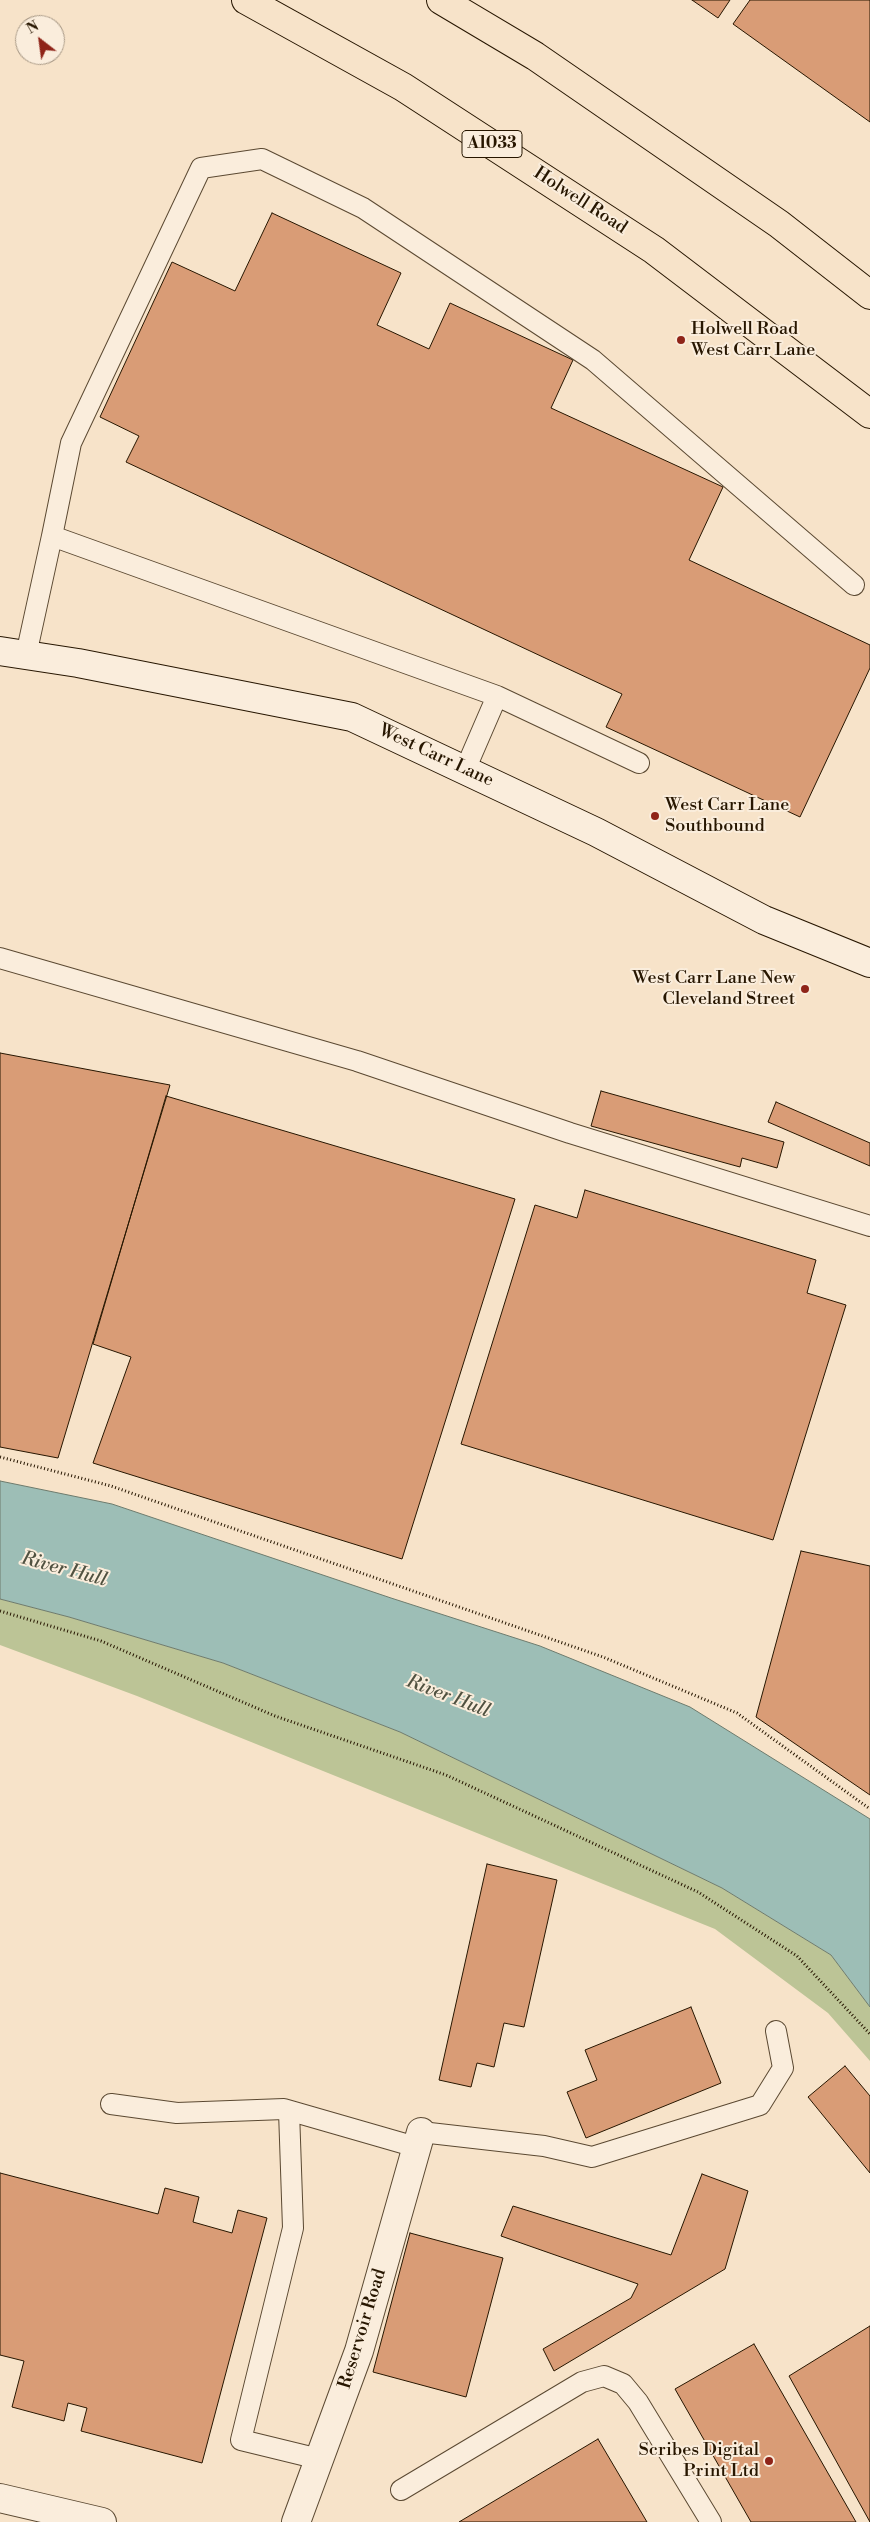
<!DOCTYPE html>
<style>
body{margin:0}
#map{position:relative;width:870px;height:2522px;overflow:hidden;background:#f7e3c9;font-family:"Libre Bodoni",serif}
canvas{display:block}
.north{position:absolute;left:15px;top:15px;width:50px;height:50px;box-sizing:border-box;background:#faeddc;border:1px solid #a69784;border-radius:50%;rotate:330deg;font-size:14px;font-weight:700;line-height:20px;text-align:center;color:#271600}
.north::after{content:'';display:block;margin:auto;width:18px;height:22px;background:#8f2418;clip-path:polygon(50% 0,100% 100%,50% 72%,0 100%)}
</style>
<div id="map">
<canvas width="870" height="2522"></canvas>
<div class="north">N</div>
</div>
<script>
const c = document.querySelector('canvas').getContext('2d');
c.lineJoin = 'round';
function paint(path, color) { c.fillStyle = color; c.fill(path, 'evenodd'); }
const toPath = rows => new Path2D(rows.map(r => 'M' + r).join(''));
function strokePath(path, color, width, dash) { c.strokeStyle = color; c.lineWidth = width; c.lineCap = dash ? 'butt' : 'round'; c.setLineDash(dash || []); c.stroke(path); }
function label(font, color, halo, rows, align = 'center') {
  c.font = font + ' "Libre Bodoni",serif'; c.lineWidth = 4; c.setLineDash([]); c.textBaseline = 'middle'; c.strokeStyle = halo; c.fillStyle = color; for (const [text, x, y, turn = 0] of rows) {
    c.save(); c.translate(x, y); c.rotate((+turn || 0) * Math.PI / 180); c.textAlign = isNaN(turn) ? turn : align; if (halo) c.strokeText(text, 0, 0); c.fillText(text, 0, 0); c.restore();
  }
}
paint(toPath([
 [0,1599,69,1617,223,1663,400,1732,722,1888,831,1955,870,2007,870,2061,828,2013,715,1929,137,1696,0,1645]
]), '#bcc496');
const water = toPath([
 [0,1481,112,1504,391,1598,540,1646,690,1707,870,1819,870,2007,831,1955,722,1888,400,1732,223,1663,69,1617,0,1599,0,1481]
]);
paint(water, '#9dbeb6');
strokePath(water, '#6e7b6d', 1);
const building = toPath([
 [692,0,730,0,718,18,692,0],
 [750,0,870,0,870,122,733,24,750,0],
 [272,213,401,273,377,325,429,349,450,303,573,360,551,408,723,487,689,560,870,645,870,668,800,817,606,727,622,694,126,462,139,436,100,417,172,262,235,291,272,213],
 [0,1053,170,1085,58,1458,0,1447,0,1053],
 [601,1091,784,1142,777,1168,742,1158,740,1167,591,1126,601,1091],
 [166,1096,515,1199,402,1559,93,1463,131,1357,93,1344,166,1096],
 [776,1102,870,1143,870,1166,768,1122,776,1102],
 [585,1190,816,1260,807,1293,846,1305,773,1540,461,1444,535,1205,577,1218,585,1190],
 [801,1551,870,1566,870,1795,756,1717,801,1551],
 [487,1864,557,1880,524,2027,504,2023,494,2067,477,2063,471,2087,439,2080,487,1864],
 [691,2007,721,2083,586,2138,567,2092,597,2080,585,2050,691,2007],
 [845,2066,870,2096,870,2173,808,2097,845,2066],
 [0,2173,158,2214,165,2188,199,2197,193,2222,232,2233,238,2210,267,2218,202,2463,81,2431,87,2408,68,2403,64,2421,12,2407,24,2361,0,2355,0,2173],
 [702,2174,748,2191,725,2269,554,2371,543,2349,631,2298,638,2284,501,2236,513,2206,671,2255,702,2174],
 [410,2233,503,2258,466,2397,373,2372,410,2233],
 [870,2326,870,2522,789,2376,870,2326],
 [754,2344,856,2522,751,2522,675,2389,754,2344],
 [598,2439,647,2522,459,2522,598,2439]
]);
paint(building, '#d99c76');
strokePath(building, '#271600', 1);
const lane = toPath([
 [52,536,71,443,201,168,262,159,363,208,593,360,854,585],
 [26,655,52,536,497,696,639,763],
 [465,770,497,696],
 [0,958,357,1061,570,1133,870,1226],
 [111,2104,177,2113,284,2109,416,2147],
 [289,2111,293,2228,241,2440,319,2459],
 [421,2132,544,2146,592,2157,760,2105,783,2068,776,2031],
 [401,2490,582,2382,604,2376,623,2384,638,2402,711,2522]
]);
const street = toPath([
 [0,2498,102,2522],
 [296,2522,359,2351,421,2132]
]);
const secondary = toPath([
 [0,651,78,663,352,717,596,832,764,920,870,963]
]);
const highway = toPath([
 [246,0,403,87,654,250,870,414],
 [441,0,535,56,779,224,870,295]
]);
strokePath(lane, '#5b4932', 22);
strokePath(street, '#5b4932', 30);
strokePath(secondary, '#271600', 30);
strokePath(highway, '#271600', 30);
strokePath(toPath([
 [0,1457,111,1486,603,1657,737,1713,870,1809],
 [0,1611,101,1641,275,1716,446,1775,698,1892,797,1956,870,2034]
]), '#271600', 3, [1, 2.5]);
strokePath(lane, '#faeddc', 20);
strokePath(street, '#faeddc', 28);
strokePath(secondary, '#faeddc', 28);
strokePath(highway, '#f7e3c9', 28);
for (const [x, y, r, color] of [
 [681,340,5,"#8f2418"],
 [655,816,5,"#8f2418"],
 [805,989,5,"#8f2418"],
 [769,2461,5,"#8f2418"]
]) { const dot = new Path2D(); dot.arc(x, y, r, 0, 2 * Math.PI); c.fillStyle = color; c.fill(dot); strokePath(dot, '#faeddc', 2); }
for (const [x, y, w] of [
 [492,144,60]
]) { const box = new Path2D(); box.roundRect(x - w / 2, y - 13.5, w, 27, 4); c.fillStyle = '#faeddc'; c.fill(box); strokePath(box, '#271600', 1); }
label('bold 16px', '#271600', null, [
 ["A1033",492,144]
]);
label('18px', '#271600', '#faeddc', [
 ["Holwell Road",580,201,33],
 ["West Carr Lane",436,756,25],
 ["Reservoir Road",363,2329,-73]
]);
label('18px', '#271600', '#faeddc', [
 ["Holwell Road",691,330],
 ["West Carr Lane",691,351],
 ["West Carr Lane",665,806],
 ["Southbound",665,827],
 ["West Carr Lane New",795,979,"right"],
 ["Cleveland Street",795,1000,"right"],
 ["Scribes Digital",759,2451,"right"],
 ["Print Ltd",759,2472,"right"]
], 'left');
label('italic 19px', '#505140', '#faeddc', [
 ["River Hull",64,1570,15],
 ["River Hull",448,1697,21]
]);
</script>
